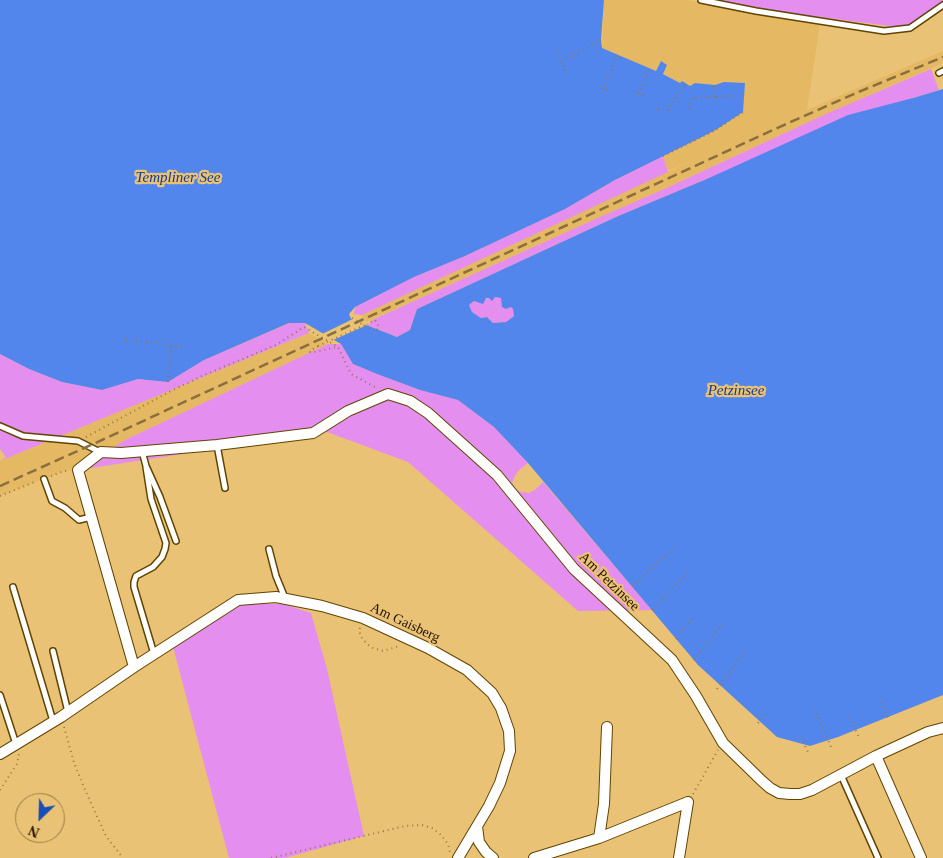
<!DOCTYPE html>
<style>
body{margin:0}
#map{position:relative;width:943px;height:858px;overflow:hidden;background:#eac275;font-family:"Times New Roman",serif}
canvas{display:block}
.north{position:absolute;left:15px;top:793px;width:50px;height:50px;box-sizing:border-box;background:#eac275;border:1px solid #987c46;border-radius:50%;rotate:204deg;font-size:14px;font-weight:700;line-height:20px;text-align:center;color:#1e1200}
.north::after{content:'';display:block;margin:auto;width:18px;height:22px;background:#194db9;clip-path:polygon(50% 0,100% 100%,50% 72%,0 100%)}
</style>
<div id="map">
<canvas width="943" height="858"></canvas>
<div class="north">N</div>
</div>
<script>
const c = document.querySelector('canvas').getContext('2d');
c.lineJoin = 'round';
function paint(path, color) { c.fillStyle = color; c.fill(path, 'evenodd'); }
const toPath = rows => new Path2D(rows.map(r => 'M' + r).join(''));
function strokePath(path, color, width, dash) { c.strokeStyle = color; c.lineWidth = width; c.lineCap = dash ? 'butt' : 'round'; c.setLineDash(dash || []); c.stroke(path); }
function label(font, color, halo, rows, align = 'center') {
  c.font = font + ' "Times New Roman",serif'; c.lineWidth = 4.5; c.setLineDash([]); c.textBaseline = 'middle'; c.strokeStyle = halo; c.fillStyle = color; for (const [text, x, y, turn = 0] of rows) {
    c.save(); c.translate(x, y); c.rotate((+turn || 0) * Math.PI / 180); c.textAlign = isNaN(turn) ? turn : align; if (halo) c.strokeText(text, 0, 0); c.fillText(text, 0, 0); c.restore();
  }
}
paint(toPath([
 [604,0,687,0,820,25,807,110,943,51,943,63,828,113,662,190,366,322,362,315,693,160,667,171,663,156,714,131,724,82,715,85,695,83,690,86,683,82,681,84,663,73,661,61,656,71,602,48],
 [309,333,328,344,125,440,78,470,64,471,0,496,0,461]
]), '#e5b963');
paint(toPath([
 [705,0,943,0,943,2,940,3,909,26,890,26,757,9],
 [931,69,939,90,913,98,709,178,616,217,417,309,410,330,397,337,367,325,372,322,372,320,600,217,662,190,828,113],
 [663,156,668,172,362,315,354,314,355,307,414,277,465,256,565,209,615,180],
 [495,297,501,298,506,309,511,307,513,309,514,316,506,322,493,323,487,317,481,318,472,312,469,305,474,301],
 [290,323,305,323,309,333,0,461,6,457,0,449,0,354,29,369,62,382,102,390,138,379,168,382,204,360],
 [328,344,341,344,353,364,377,374,420,390,458,400,494,427,528,463,518,471,515,476,512,482,516,489,521,492,529,493,536,489,543,482,652,610,578,611,408,462,327,432,78,470,125,440],
 [243,604,283,604,311,613,327,669,364,836,285,858,229,858,173,647]
]), '#e48ef0');
paint(toPath([
 [0,0,604,0,601,40,602,48,656,71,661,61,667,65,663,74,680,83,682,81,690,86,695,83,715,85,724,82,745,83,743,112,714,131,615,180,565,209,465,256,414,277,355,307,349,314,351,319,397,337,410,330,417,309,616,217,709,178,848,115,913,98,943,89,943,695,838,737,810,746,777,737,698,665,528,463,494,427,458,400,420,390,377,374,353,364,341,344,305,323,289,323,204,360,168,382,138,379,102,390,62,382,29,369,0,354],
 [495,297,501,298,502,307,506,309,511,307,513,309,514,316,506,322,493,323,487,317,481,318,472,312,469,305,474,301,483,304,486,298,489,298,492,301]
]), '#5386ed');
paint(toPath([
 [355,318,366,322,367,325,331,341,320,335]
]), '#eac275');
const service = toPath([
 [701,0,756,11,884,31,910,28,943,5],
 [939,73,943,71],
 [0,426,23,436,78,441,100,452],
 [217,445,225,488],
 [142,451,146,466,160,497,176,541],
 [146,467,151,499,166,543,165,549,162,557,153,567,136,576,134,582,134,587,154,654],
 [44,479,52,501,65,508,79,520,91,517],
 [269,549,276,576,285,598],
 [13,587,53,721],
 [53,651,68,712],
 [0,695,16,744],
 [841,775,878,858]
]);
const minor = toPath([
 [134,667,78,470,101,452,121,453,217,445,313,433,348,411,388,394,410,401,428,413,497,475,574,569,672,660,696,696,723,743,762,781,770,788,779,793,790,794,800,794,812,790,876,756,928,732,943,728],
 [0,754,61,717,134,667,238,600,276,597,322,606,363,618,428,648,467,670,492,693,501,708,509,731,510,751,500,783,489,806,458,858],
 [876,756,921,858],
 [477,826,479,842,486,852,493,858],
 [599,838,604,804,607,727],
 [534,858,599,838,688,802],
 [679,858,688,802]
]);
strokePath(service, '#604400', 8);
strokePath(minor, '#604400', 12);
strokePath(toPath([
 [557,52,568,75],
 [561,62,601,40],
 [597,86,609,91],
 [603,89,618,56],
 [633,91,644,96],
 [638,94,650,69],
 [715,97,715,85],
 [658,109,667,111,686,83],
 [689,109,692,98,733,96],
 [663,156,714,131,743,112],
 [352,318,375,332,379,327,375,320,367,324],
 [126,340,186,347],
 [318,346,310,351,310,352,314,352,338,347],
 [168,382,172,345],
 [86,437,167,393,204,375,276,345,304,327,338,347,351,374,377,388],
 [51,476,64,471,68,471],
 [0,496,37,481],
 [632,586,674,548],
 [652,610,689,572],
 [360,628,359,631,362,638,367,644,373,648,383,651,399,646],
 [676,639,693,618],
 [694,660,724,622],
 [717,689,747,649],
 [881,703,889,719],
 [815,709,831,747],
 [849,717,859,737],
 [758,723,768,712],
 [64,727,74,763,86,792,106,836,123,858],
 [801,737,809,754],
 [0,790,17,764,19,753],
 [693,794,718,750],
 [271,858,405,826,422,825,432,828,441,835,448,844,450,853]
]), '#957944', 2, [1, 4]);
strokePath(service, '#fff', 5);
strokePath(minor, '#fff', 10);
strokePath(toPath([
 [0,486,102,440,775,129,856,93,943,57]
]), '#8a6f3e', 2.5, [10, 5]);
strokePath(toPath([
 [318,346,367,324]
]), '#957944', 2, [1, 4]);
label('14px', '#1e1200', '#eac275', [
 ["Am Petzinsee",609,582,44],
 ["Am Gaisberg",405,623,25]
]);
label('italic 15px', '#103a94', '#eac275', [
 ["Templiner See",178,178],
 ["Petzinsee",736,391]
]);
</script>
